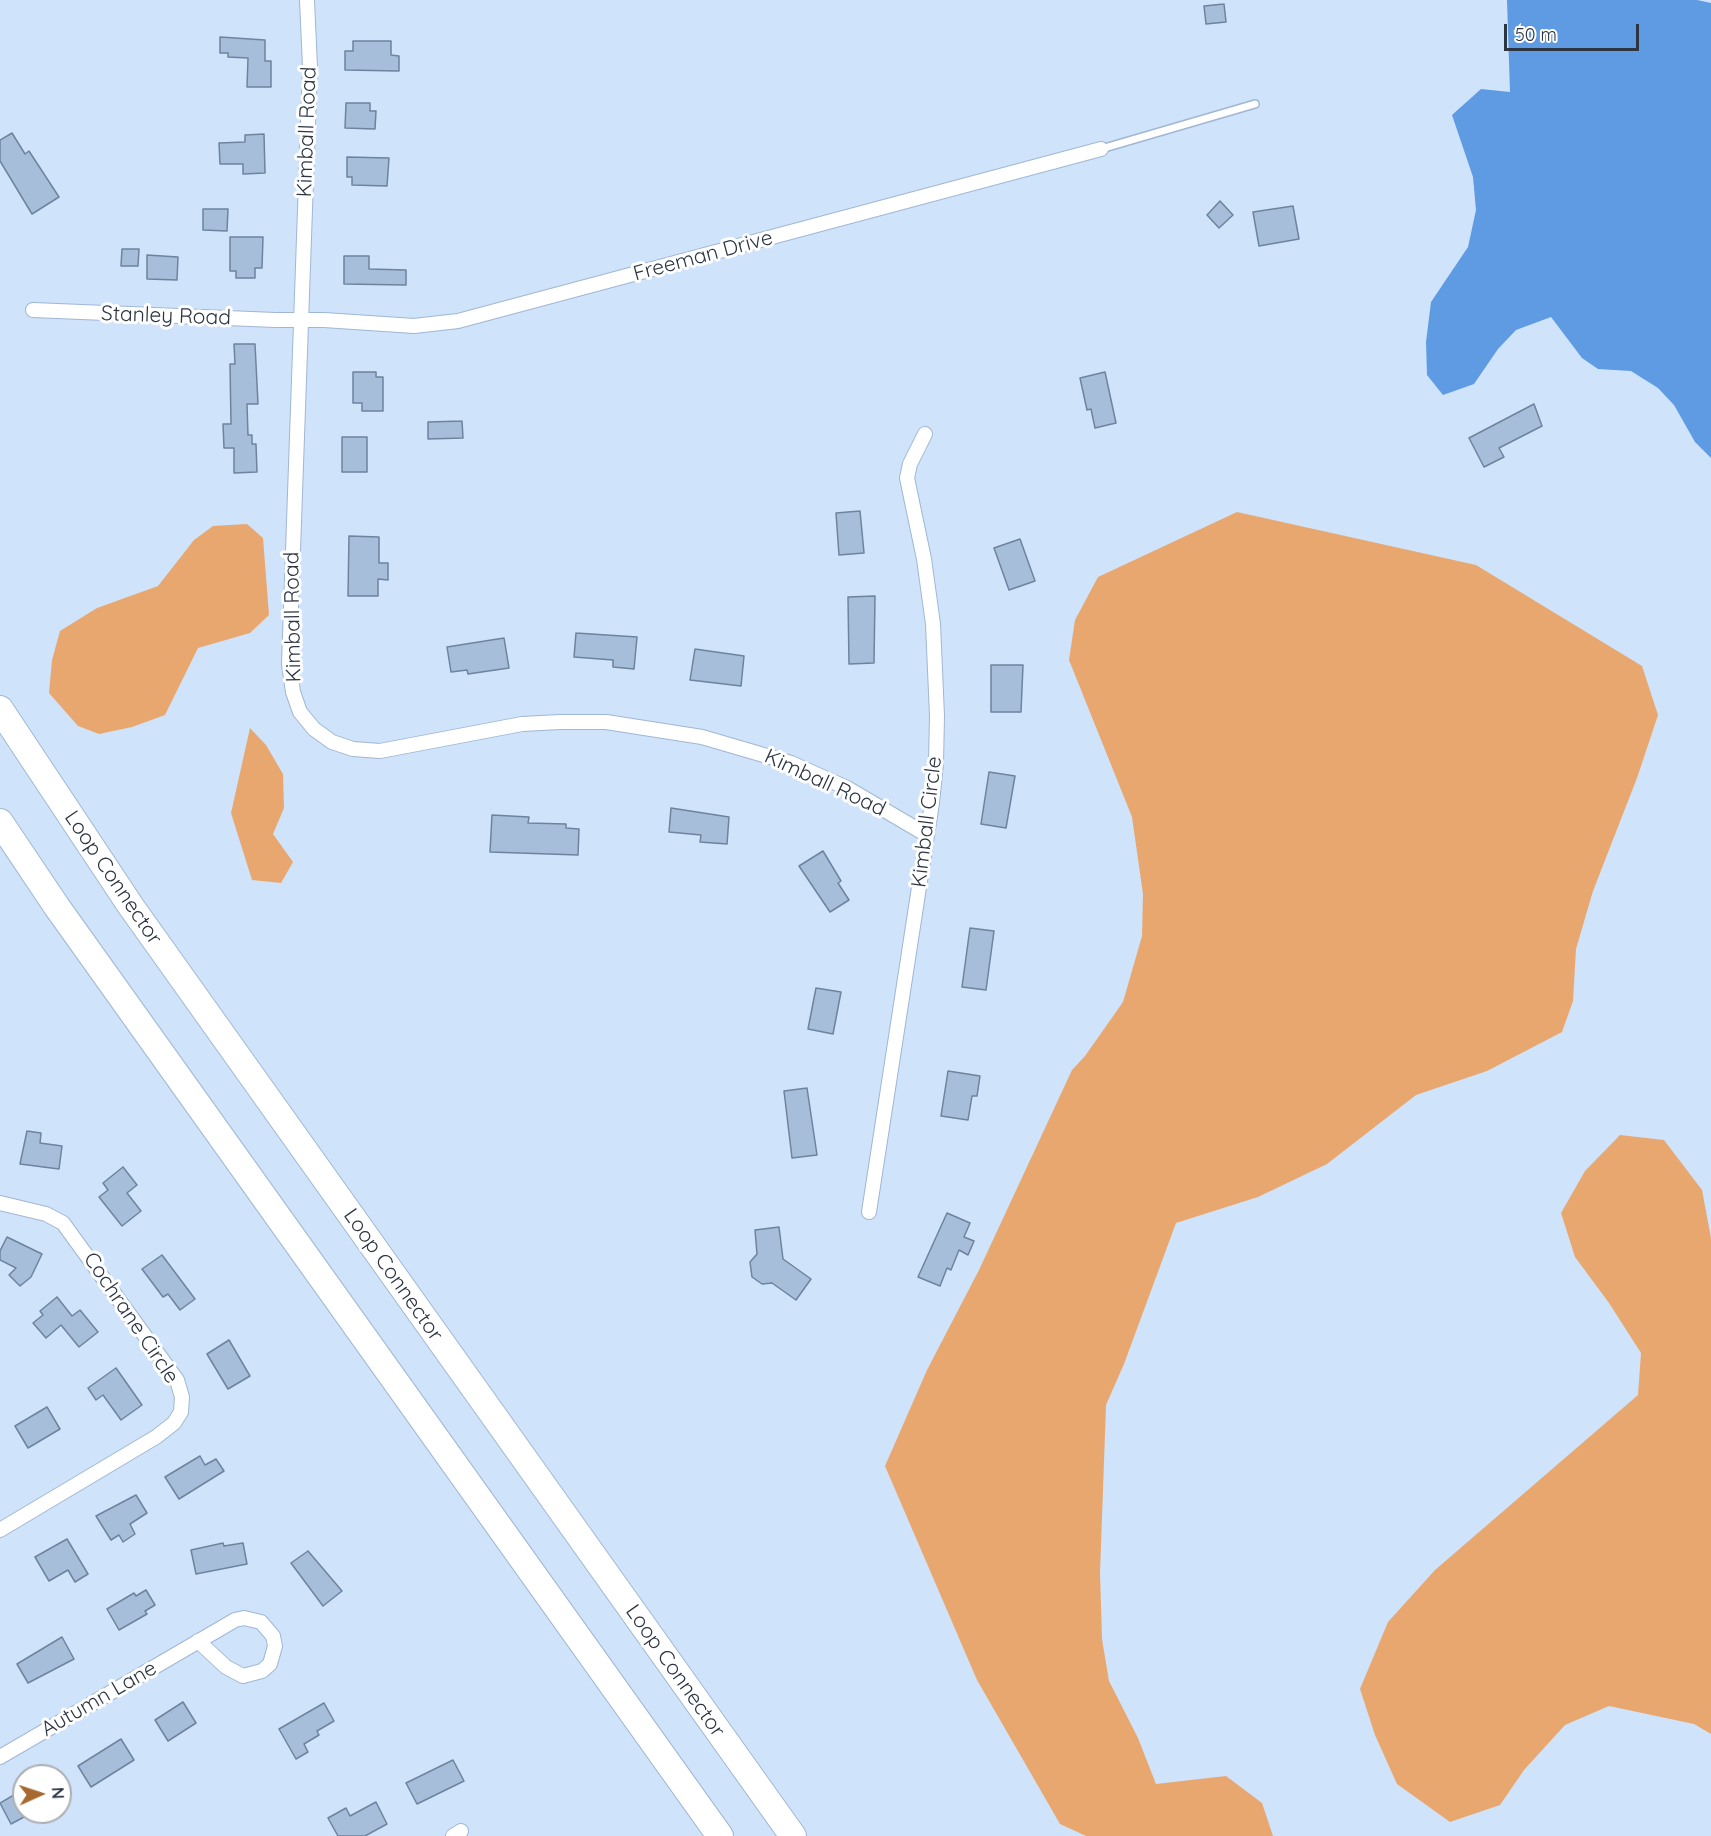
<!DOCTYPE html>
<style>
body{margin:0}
#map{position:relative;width:1711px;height:1836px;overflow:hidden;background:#cfe3fa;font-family:Quicksand,sans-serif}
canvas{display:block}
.north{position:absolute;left:12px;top:1764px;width:60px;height:60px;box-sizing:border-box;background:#fff;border:2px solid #abaeb3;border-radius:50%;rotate:87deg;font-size:16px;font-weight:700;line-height:24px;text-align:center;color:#2c3541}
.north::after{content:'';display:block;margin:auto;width:21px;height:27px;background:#a86930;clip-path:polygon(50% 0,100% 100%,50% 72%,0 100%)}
.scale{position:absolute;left:1504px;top:24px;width:135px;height:27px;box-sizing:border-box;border:3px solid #2c3541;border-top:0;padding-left:8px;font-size:18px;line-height:21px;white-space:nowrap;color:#2c3541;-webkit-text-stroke:4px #fff;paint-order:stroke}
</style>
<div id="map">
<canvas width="1711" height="1836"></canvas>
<div class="north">N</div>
<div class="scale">50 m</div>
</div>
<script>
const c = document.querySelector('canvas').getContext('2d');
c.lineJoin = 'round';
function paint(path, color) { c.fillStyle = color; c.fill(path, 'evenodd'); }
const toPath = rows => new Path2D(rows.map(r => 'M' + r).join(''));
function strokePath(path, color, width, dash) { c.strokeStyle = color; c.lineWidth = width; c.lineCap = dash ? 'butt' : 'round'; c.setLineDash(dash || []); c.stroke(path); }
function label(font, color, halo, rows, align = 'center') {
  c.font = font + ' Quicksand,sans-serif'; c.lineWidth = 6; c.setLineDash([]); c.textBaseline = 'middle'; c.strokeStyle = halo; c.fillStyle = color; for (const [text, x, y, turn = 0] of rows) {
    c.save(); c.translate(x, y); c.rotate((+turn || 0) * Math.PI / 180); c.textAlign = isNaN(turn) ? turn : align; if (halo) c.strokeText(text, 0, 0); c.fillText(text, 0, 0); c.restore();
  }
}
paint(toPath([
 [1237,512,1476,565,1642,666,1658,715,1637,778,1593,891,1576,949,1573,1001,1562,1032,1487,1071,1416,1095,1327,1164,1258,1197,1176,1223,1124,1364,1106,1405,1100,1573,1102,1639,1109,1681,1138,1738,1156,1784,1226,1776,1262,1803,1273,1836,1086,1836,1060,1824,977,1680,885,1466,927,1370,979,1270,1072,1070,1085,1056,1123,1002,1142,936,1143,894,1132,817,1069,660,1075,620,1098,577],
 [247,524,263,538,269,615,250,633,198,648,165,715,132,727,99,734,78,726,49,693,52,660,60,631,97,608,158,586,194,540,213,526],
 [250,728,266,745,283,774,284,808,273,834,293,862,281,883,252,880,231,813],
 [1620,1135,1664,1140,1702,1190,1711,1238,1711,1734,1694,1724,1609,1706,1565,1725,1524,1770,1500,1805,1450,1822,1397,1784,1375,1735,1360,1689,1388,1622,1435,1570,1638,1395,1641,1353,1609,1303,1575,1257,1561,1213,1585,1171]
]), '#e9a770');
paint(toPath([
 [1507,0,1697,0,1711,3,1711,458,1695,442,1674,405,1658,388,1631,371,1598,369,1582,358,1551,317,1516,330,1498,349,1474,384,1443,395,1427,375,1426,342,1431,302,1468,247,1476,210,1473,177,1452,115,1481,89,1510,92]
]), '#5e9be2');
const building = toPath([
 [1224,4,1226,22,1206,24,1204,6,1224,4],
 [220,37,265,40,265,61,271,61,271,87,247,87,248,58,228,57,228,53,220,53,220,37],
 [353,41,391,41,391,55,399,56,399,71,345,70,345,51,353,51,353,41],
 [346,103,370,103,370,111,376,111,375,129,345,128,346,103],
 [12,133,25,154,29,151,59,197,32,214,0,161,0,140,12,133],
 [264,134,265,173,243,174,243,164,220,164,219,143,245,142,245,135,264,134],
 [347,157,389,158,387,186,352,185,352,177,347,177,347,157],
 [1220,201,1233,215,1219,228,1207,215,1220,201],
 [1293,206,1299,239,1259,246,1253,212,1293,206],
 [203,209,228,209,227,231,203,230,203,209],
 [230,237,263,237,262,268,255,268,255,278,236,278,236,271,230,271,230,237],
 [122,249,139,249,138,266,121,266,122,249],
 [147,255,178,257,177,280,147,279,147,255],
 [344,256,369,256,369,269,406,270,406,285,344,284,344,256],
 [234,344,255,344,258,404,247,404,248,435,252,435,252,444,256,444,257,472,234,473,234,448,224,448,223,424,231,424,230,364,235,364,234,344],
 [353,372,376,372,376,377,383,377,383,411,362,411,362,403,353,403,353,372],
 [1105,372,1116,423,1095,428,1091,409,1087,410,1080,378,1105,372],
 [1534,404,1542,426,1499,448,1504,457,1484,467,1469,438,1534,404],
 [462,421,463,438,428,439,428,422,462,421],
 [342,437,367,437,367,472,342,472,342,437],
 [860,511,864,553,839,555,836,513,860,511],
 [349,536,379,537,379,563,388,563,388,580,378,579,378,596,348,596,349,536],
 [1020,539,1035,581,1009,590,994,548,1020,539],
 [875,596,874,663,849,664,848,597,875,596],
 [576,633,637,637,634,669,613,667,613,660,574,657,576,633],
 [504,638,509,668,468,674,467,670,451,672,447,647,504,638],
 [695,649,744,656,741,686,690,680,695,649],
 [991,665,1023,665,1021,712,991,712,991,665],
 [989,772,1015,776,1006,828,981,824,989,772],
 [671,808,729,817,727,844,700,842,701,835,669,832,671,808],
 [492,815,529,817,528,823,566,824,566,828,579,829,578,855,490,852,492,815],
 [823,851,841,881,838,883,849,900,830,912,799,866,823,851],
 [970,928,994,931,986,990,962,987,970,928],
 [816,988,841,992,833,1034,808,1029,816,988],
 [948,1071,980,1076,977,1096,972,1096,968,1120,941,1116,948,1071],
 [807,1088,817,1155,792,1158,784,1091,807,1088],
 [27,1131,41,1133,40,1143,62,1146,59,1169,20,1164,27,1131],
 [123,1167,137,1185,127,1193,141,1211,122,1226,99,1197,108,1190,103,1183,123,1167],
 [947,1213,970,1223,964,1237,974,1241,968,1255,959,1250,951,1270,947,1268,940,1286,918,1277,947,1213],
 [779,1227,783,1259,811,1279,796,1300,772,1283,762,1284,752,1277,750,1262,757,1254,755,1230,779,1227],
 [7,1237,42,1254,31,1277,20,1286,9,1275,16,1268,0,1260,0,1251,7,1237],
 [162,1255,195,1299,180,1310,168,1294,163,1297,142,1269,162,1255],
 [57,1297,72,1316,80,1310,98,1332,79,1347,61,1325,46,1338,33,1323,43,1315,40,1311,57,1297],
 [229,1340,250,1376,228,1389,207,1354,229,1340],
 [116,1368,142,1405,121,1420,103,1395,96,1400,88,1388,116,1368],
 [47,1407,60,1429,28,1448,15,1426,47,1407],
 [200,1456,205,1465,216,1459,224,1471,179,1499,165,1477,200,1456],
 [136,1495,147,1513,130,1524,135,1534,123,1542,119,1535,111,1540,96,1516,136,1495],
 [67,1539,88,1574,75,1582,68,1570,49,1581,35,1557,67,1539],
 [223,1543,224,1546,243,1543,247,1564,196,1574,191,1550,223,1543],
 [308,1551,342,1591,323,1606,291,1563,308,1551],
 [146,1590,155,1605,145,1611,147,1614,119,1630,107,1609,134,1593,136,1596,146,1590],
 [62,1637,74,1659,28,1683,17,1664,62,1637],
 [183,1702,196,1723,168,1741,155,1720,183,1702],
 [324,1703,334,1721,317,1731,319,1735,304,1744,308,1752,296,1759,279,1729,324,1703],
 [121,1739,134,1760,91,1787,78,1766,121,1739],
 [453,1760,464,1781,417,1804,406,1783,453,1760],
 [24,1789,24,1817,11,1824,0,1803,24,1789],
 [376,1802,387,1824,365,1836,338,1836,328,1818,346,1808,350,1816,376,1802]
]);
paint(building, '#a7beda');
strokePath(building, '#6e839e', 1.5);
const service = toPath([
 [1101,149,1255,104]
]);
const minor = toPath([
 [307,0,310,67,289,664,293,692,300,712,314,729,332,742,353,749,380,751,522,724,560,722,606,722,702,737,791,763,847,788,927,835],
 [33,310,275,320,324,320,414,326,458,321,1101,149],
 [0,1203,46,1214,63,1223,177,1380,182,1397,181,1412,174,1423,156,1437,0,1530],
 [869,1212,932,803,936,763,937,716,933,624,924,559,907,478,910,464,925,434],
 [0,1757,235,1620,244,1618,261,1622,273,1636,275,1646,270,1664,262,1671,243,1676,226,1667,198,1641],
 [453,1836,461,1831]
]);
const motorway = toPath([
 [0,709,130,905,793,1836],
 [0,822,57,907,720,1836]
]);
strokePath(service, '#a0b7d3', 10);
strokePath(minor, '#a0b7d3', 16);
strokePath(motorway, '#a0b7d3', 28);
strokePath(service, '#fff', 7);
strokePath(minor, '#fff', 14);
strokePath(motorway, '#fff', 26);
label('21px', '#2c3541', '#fff', [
 ["Kimball Road",307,132,-88],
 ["Freeman Drive",703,256,-15],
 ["Stanley Road",166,316,2],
 ["Kimball Road",293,617,-91],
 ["Kimball Road",825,783,25],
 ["Kimball Circle",927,822,-83],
 ["Loop Connector",113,878,56],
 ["Loop Connector",393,1275,55],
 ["Cochrane Circle",131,1318,56],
 ["Loop Connector",675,1671,55],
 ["Autumn Lane",99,1699,-30]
]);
</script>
